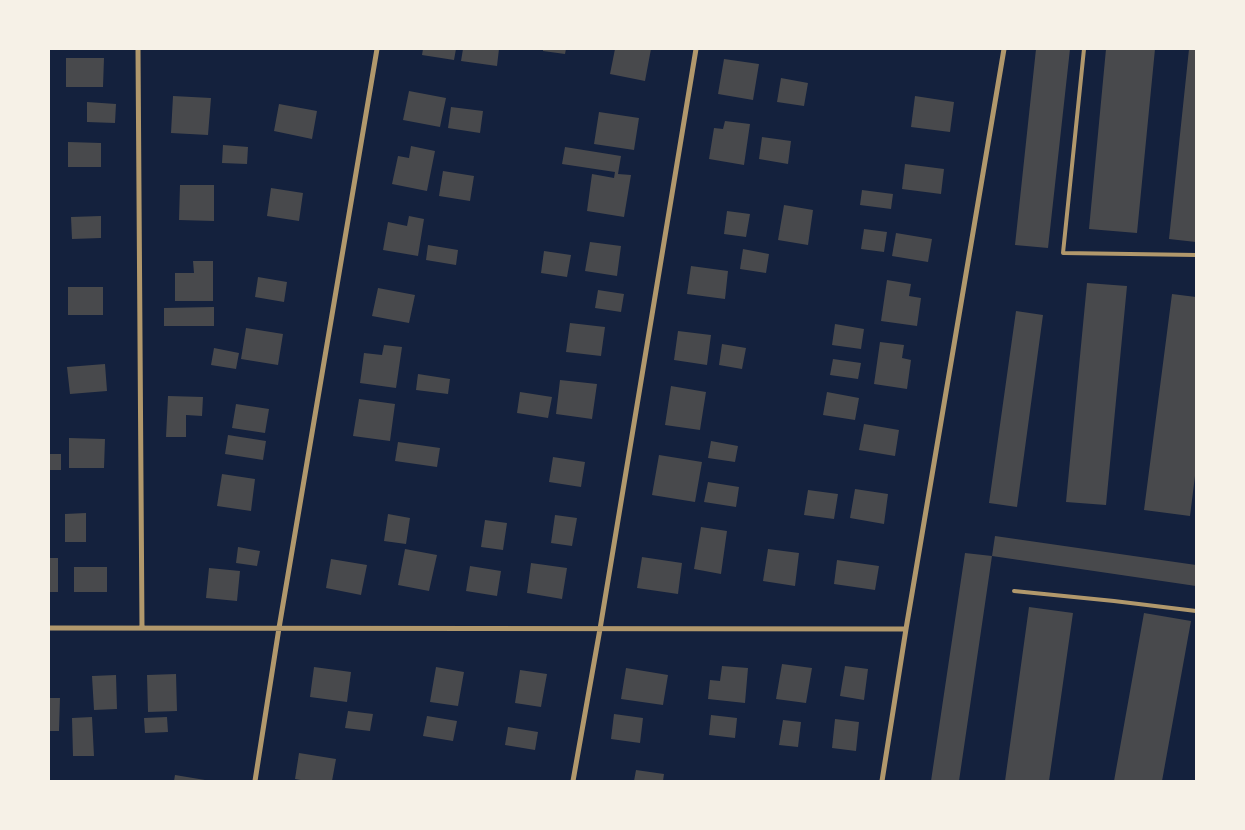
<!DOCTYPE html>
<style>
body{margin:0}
#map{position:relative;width:1245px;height:830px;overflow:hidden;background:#14213d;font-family:Barlow,sans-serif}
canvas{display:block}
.frame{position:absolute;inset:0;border:50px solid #f6f1e7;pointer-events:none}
</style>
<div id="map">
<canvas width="1245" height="830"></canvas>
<div class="frame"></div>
</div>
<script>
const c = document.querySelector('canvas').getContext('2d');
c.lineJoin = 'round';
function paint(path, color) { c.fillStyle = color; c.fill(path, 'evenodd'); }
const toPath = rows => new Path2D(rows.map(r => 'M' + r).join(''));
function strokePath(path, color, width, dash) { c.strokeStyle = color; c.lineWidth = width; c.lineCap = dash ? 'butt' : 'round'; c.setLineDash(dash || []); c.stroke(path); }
paint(toPath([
 [423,49,456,49,454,60,422,55],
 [463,49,499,49,497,66,461,61],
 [543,49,566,49,565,54,543,51],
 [615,49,651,49,645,81,610,74],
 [1036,49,1070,49,1048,248,1015,245],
 [1106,49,1155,49,1137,233,1089,229],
 [1189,49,1196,49,1196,242,1169,239],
 [66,58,104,58,103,87,66,87],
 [724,59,759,64,753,100,718,94],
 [781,78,808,83,804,106,777,102],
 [409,91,446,98,440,127,403,120],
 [173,96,211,98,208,135,171,133],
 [915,96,954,102,950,132,911,127],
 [87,102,116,104,115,123,87,122],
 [279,104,317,111,312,139,274,131],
 [451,107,483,111,480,133,448,128],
 [599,112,639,118,634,150,594,144],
 [725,121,750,124,744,165,709,159,714,128,723,129],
 [762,137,791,141,788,164,759,159],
 [68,142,101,143,101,167,68,167],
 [223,145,248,147,247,164,222,163],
 [411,146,435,151,427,191,392,184,398,156,409,158],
 [565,147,621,156,618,174,631,175,624,217,587,211,592,174,614,178,615,172,562,164],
 [905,164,944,169,941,194,902,189],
 [443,171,474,176,470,201,439,196],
 [180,185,214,185,214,221,179,220],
 [271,188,303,193,299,221,267,216],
 [862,190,893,194,891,209,860,205],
 [784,205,813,210,808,245,778,240],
 [727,211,750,214,746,237,724,234],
 [101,216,101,238,72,239,71,217],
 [409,216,424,219,418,256,383,250,388,222,407,226],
 [864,229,887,232,884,252,861,249],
 [896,233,932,239,928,262,892,256],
 [590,242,621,246,617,276,585,271],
 [428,245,458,250,456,265,426,260],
 [743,249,769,254,766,273,740,269],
 [544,251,571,255,567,277,541,273],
 [193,261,213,261,213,301,175,301,175,273,194,273],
 [691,266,728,271,725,299,687,294],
 [258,277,287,282,284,302,255,297],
 [887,280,911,284,909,296,921,298,917,326,881,321],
 [1087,283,1127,286,1106,505,1066,502],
 [68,287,103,287,103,315,68,315],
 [378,288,415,295,409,323,372,316],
 [598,290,624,294,621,312,595,308],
 [1172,294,1196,297,1196,468,1190,516,1144,510],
 [214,307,214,326,164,326,164,308],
 [1016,311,1043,315,1017,507,989,503],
 [570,323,605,327,601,356,566,352],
 [835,324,864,329,861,349,832,345],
 [246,328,283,334,278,365,241,359],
 [678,331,711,335,707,365,674,360],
 [880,342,904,345,902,358,911,360,907,389,874,384],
 [722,344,746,348,742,369,719,365],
 [384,345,402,347,396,388,360,383,364,353,382,355],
 [214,348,239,353,236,369,211,365],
 [833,359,861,363,858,379,830,375],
 [105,364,107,391,70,394,67,367],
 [418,374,450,379,448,394,416,390],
 [560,380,597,384,592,419,556,414],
 [671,386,706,392,700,430,665,425],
 [520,392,552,397,548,418,517,413],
 [827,392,859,398,855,420,823,415],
 [168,396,203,397,202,416,186,415,186,437,166,437],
 [359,399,395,404,390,441,353,436],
 [236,404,269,409,265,433,232,428],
 [864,424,899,430,895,456,859,450],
 [228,435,266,441,263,460,225,454],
 [69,438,105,439,104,468,69,468],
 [711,441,738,446,735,462,708,458],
 [398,442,440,448,437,467,395,461],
 [49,454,61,454,61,470,49,470],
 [659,455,702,462,695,502,652,495],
 [553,457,585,462,581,487,549,482],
 [222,474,255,479,251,511,217,506],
 [708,482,739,487,736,507,704,502],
 [855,489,888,494,884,524,850,518],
 [808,490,838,494,834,519,804,515],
 [86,513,86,542,65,542,65,514],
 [388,514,410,518,406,544,384,541],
 [555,515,577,518,572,546,551,543],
 [485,520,507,523,503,550,481,547],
 [701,527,727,531,721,574,694,569],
 [995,536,1196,565,1196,586,992,556,959,781,931,781,965,553,992,556],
 [238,547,260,551,257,566,236,563],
 [405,549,437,555,429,591,398,585],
 [768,549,799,553,795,586,763,581],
 [642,557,682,563,678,594,637,588],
 [49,558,58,558,58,592,49,592],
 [331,559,367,565,361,595,326,588],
 [837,560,879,566,875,590,834,584],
 [531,563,567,568,562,599,527,593],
 [470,566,501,571,497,596,466,591],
 [74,567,107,567,107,592,74,592],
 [209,568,240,571,237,601,206,598],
 [1029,607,1073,613,1049,781,1005,781],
 [1144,613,1191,621,1162,781,1114,781],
 [782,664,812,668,806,703,776,699],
 [722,666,748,668,745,703,708,699,710,680,720,681],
 [845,666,868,669,864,700,840,696],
 [314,667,351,672,347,702,310,697],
 [436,667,464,672,458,706,430,702],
 [626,668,668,675,663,705,621,699],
 [520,670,547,674,541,707,515,703],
 [176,674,177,711,148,712,147,675],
 [116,675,117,709,94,710,92,676],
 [49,698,60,698,59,731,49,731],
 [348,711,373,714,370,731,345,728],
 [614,714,643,718,640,743,611,739],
 [711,715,737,718,735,738,709,735],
 [427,716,457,721,453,741,423,736],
 [92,717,94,756,73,756,72,718],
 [167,717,168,732,145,733,144,718],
 [835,719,859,722,856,751,832,748],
 [783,720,801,722,798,747,779,745],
 [508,727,538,732,535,750,505,745],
 [299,753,336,759,332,781,306,781,295,779],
 [636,770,664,774,663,781,634,781],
 [175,775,205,780,205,781,174,781]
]), '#48494c');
strokePath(toPath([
 [1084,49,1063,253,1196,255],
 [1014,591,1114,601,1196,611]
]), '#b1986c', 4);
strokePath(toPath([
 [138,49,142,628],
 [49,628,906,629],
 [255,781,279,628,377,49],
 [573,781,600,629,696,49],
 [882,781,906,629,1004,49]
]), '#b1986c', 5);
</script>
